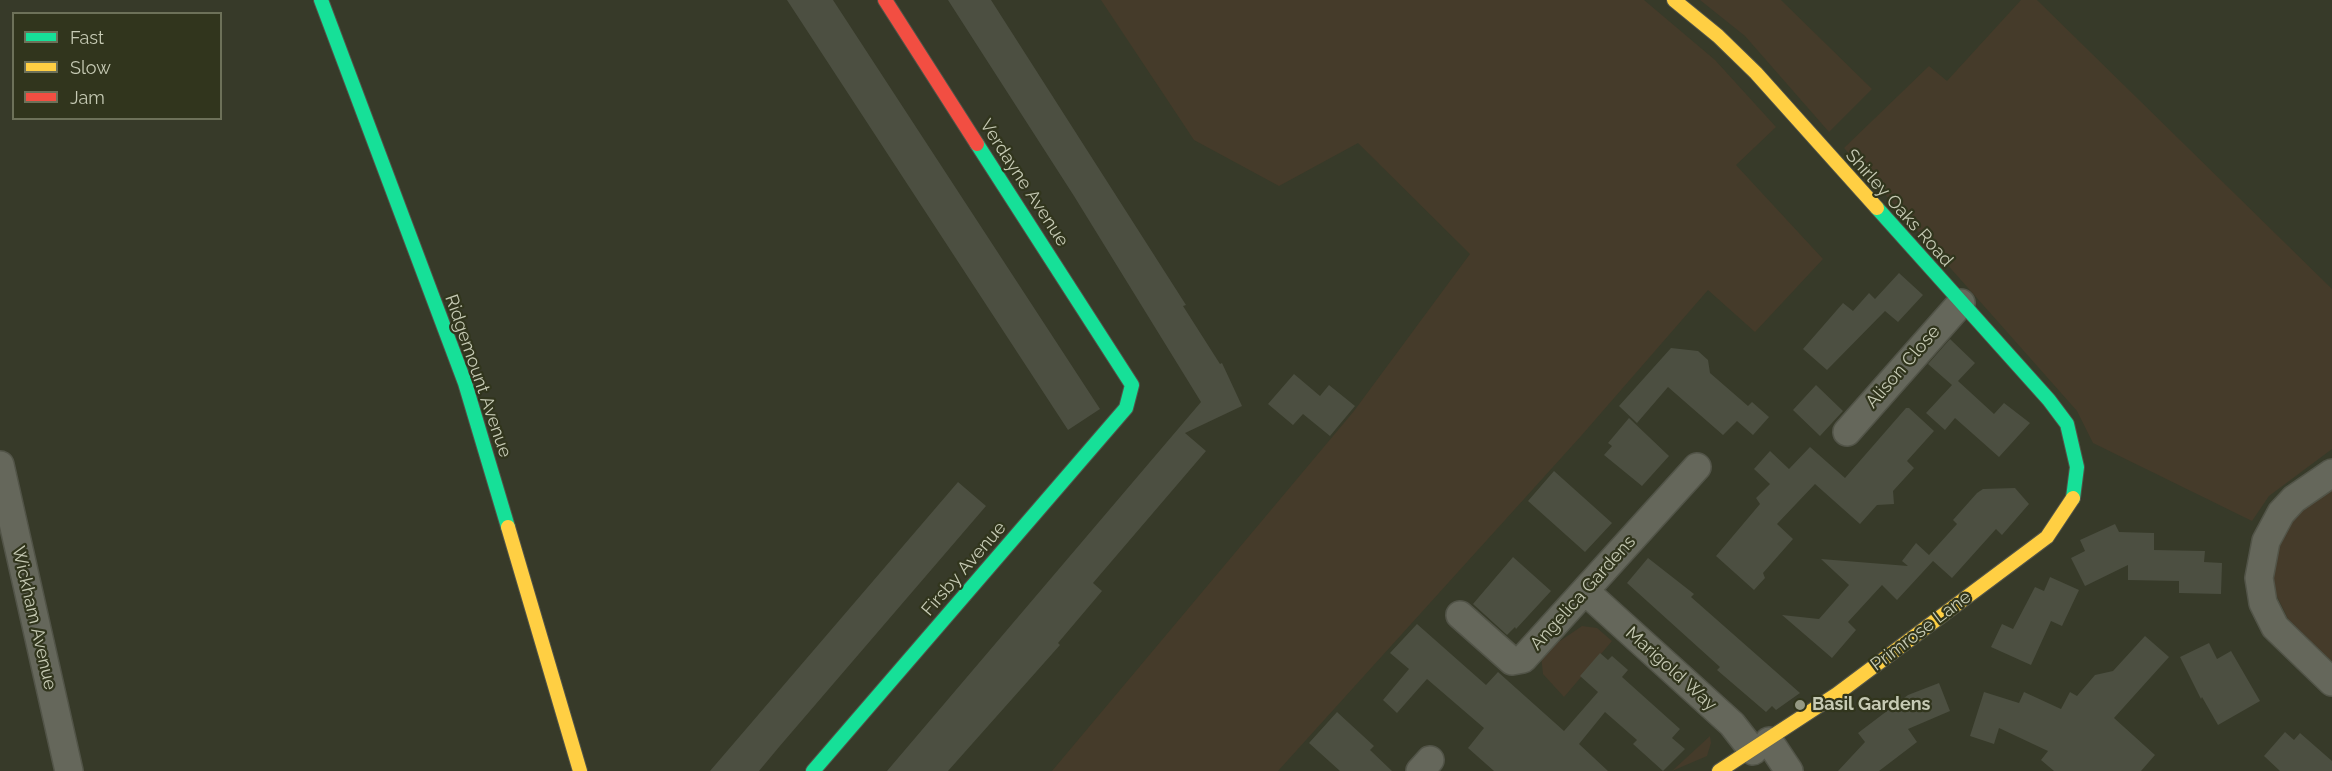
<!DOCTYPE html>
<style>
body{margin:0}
#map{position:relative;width:2332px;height:771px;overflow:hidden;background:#373a29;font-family:Raleway,sans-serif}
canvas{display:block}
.legend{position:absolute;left:12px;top:12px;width:210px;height:108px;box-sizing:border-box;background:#31351d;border:2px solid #6d7159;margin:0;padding:8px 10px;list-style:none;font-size:18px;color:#c6cab4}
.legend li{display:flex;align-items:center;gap:12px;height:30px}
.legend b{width:30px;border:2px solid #6d7159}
</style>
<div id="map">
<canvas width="2332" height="771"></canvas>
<ul class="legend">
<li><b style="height:8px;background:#16e098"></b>Fast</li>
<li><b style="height:8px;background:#ffcf43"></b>Slow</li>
<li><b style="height:8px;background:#f24e42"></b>Jam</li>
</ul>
</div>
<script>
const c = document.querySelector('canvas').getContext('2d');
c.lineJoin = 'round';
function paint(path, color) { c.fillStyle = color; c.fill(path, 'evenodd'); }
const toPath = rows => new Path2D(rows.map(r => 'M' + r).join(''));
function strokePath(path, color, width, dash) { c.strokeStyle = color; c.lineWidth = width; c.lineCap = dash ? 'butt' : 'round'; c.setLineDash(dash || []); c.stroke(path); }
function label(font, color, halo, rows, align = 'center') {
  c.font = font + ' Raleway,sans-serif'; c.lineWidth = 4.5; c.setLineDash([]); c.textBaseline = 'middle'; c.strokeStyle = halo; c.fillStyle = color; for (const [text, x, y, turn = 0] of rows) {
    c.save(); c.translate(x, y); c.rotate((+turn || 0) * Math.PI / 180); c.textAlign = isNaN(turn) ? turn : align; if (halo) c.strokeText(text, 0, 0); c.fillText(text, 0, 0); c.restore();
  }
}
paint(toPath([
 [1101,0,1644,0,1715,60,1776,127,1736,165,1823,259,1755,332,1708,290,1581,436,1278,771,1052,771,1354,411,1470,254,1358,143,1279,186,1194,140],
 [1700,0,1781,0,1872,89,1829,132,1745,36],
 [2021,0,2037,0,2332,289,2332,449,2269,496,2252,521,2093,443,2077,411,1844,148,1929,66,1947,81],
 [2332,486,2332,662,2288,619,2275,592,2273,576,2273,561,2284,529,2306,505],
 [1582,626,1597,628,1612,641,1564,697,1543,674,1541,656,1551,640,1560,641],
 [1710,736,1711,743,1707,756,1672,771]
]), '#453b2a');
paint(toPath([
 [787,0,833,0,1100,409,1068,430],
 [948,0,991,0,1186,305,1183,306,1220,364,1222,363,1242,406,1185,433,1206,451,1093,583,1102,591,1058,643,1060,645,948,771,887,771,1201,402,1074,196],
 [1899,273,1923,295,1898,322,1885,311,1827,370,1803,349,1843,303,1853,311,1869,293,1875,299],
 [1950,339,1975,363,1958,381,1994,414,2004,403,2030,423,1999,457,1955,418,1945,430,1926,413,1952,385,1928,364],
 [1671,348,1698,351,1708,360,1710,373,1748,406,1752,402,1769,417,1753,435,1737,421,1723,435,1668,387,1637,423,1619,406],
 [1294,374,1320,396,1329,385,1355,406,1330,436,1303,414,1293,425,1268,404],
 [1816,385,1843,411,1820,436,1793,410],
 [1906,408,1909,408,1934,431,1907,461,1914,468,1893,491,1894,504,1877,505,1860,524,1815,484,1777,524,1793,539,1763,573,1765,578,1754,590,1716,556,1760,504,1756,498,1770,484,1754,469,1770,451,1789,469,1810,447,1845,478],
 [1629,418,1669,456,1642,486,1604,455,1612,446,1608,443],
 [1554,471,1612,523,1585,552,1528,501],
 [958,482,986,506,779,747,759,771,710,771],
 [2015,488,2029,504,2002,535,1996,529,1952,578,1933,561,1897,600,1882,585,1848,622,1856,630,1832,658,1782,615,1819,619,1849,585,1821,559,1908,566,1902,561,1916,543,1929,555,1957,524,1953,520,1977,493,1983,489],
 [2115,524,2119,532,2154,533,2154,550,2205,551,2204,562,2222,563,2221,594,2179,593,2179,581,2128,580,2128,565,2085,586,2071,558,2085,551,2080,540],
 [1513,557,1551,591,1516,629,1515,627,1507,635,1473,604],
 [1648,558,1694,594,1691,597,1800,693,1776,710,1772,706,1766,712,1717,670,1720,667,1627,583],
 [2050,577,2079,590,2062,626,2051,621,2031,665,1991,647,2002,624,2013,629,2035,587,2044,591],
 [1417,624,1486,685,1498,672,1564,731,1598,692,1580,676,1600,653,1608,660,1612,656,1628,670,1622,677,1680,729,1672,738,1685,749,1663,771,1633,744,1637,740,1605,712,1579,744,1608,771,1494,771,1468,748,1484,728,1427,679,1397,713,1383,700,1409,669,1390,653],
 [2145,636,2169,657,2114,718,2155,755,2141,771,2054,771,2041,760,2048,751,1999,728,1994,744,1970,736,1984,692,2019,703,2024,692,2061,709,2070,692,2077,696,2095,675,2113,671],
 [2209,643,2217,659,2231,651,2260,701,2218,725,2202,697,2201,699,2180,657],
 [1939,683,1950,711,1908,729,1917,742,1879,771,1838,771,1865,742,1858,733,1908,695],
 [1337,712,1374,746,1370,750,1392,771,1340,771,1309,743],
 [2285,732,2294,740,2300,733,2332,761,2332,771,2280,771,2264,756]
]), '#4c4f41');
const street = toPath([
 [1847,432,1961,303],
 [0,465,69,771],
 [2332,473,2294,499,2281,513,2266,541,2259,578,2263,603,2275,627,2332,682],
 [1585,591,1732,724,1753,751],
 [1460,615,1512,661,1523,659,1697,467],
 [1769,741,1789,771],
 [1420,771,1430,760]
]);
const fast = toPath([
 [321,0,465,383,508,527],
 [1877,208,2049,400,2067,424,2077,467,2073,498],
 [813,771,1126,408,1132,385,977,144]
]);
const slow = toPath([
 [1674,0,1718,36,1756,73,1877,208],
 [508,527,580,771],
 [1719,771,1837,694,2047,537,2073,498]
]);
const jam = toPath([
 [885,0,977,144]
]);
strokePath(street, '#525448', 30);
strokePath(fast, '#525448', 16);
strokePath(slow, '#525448', 16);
strokePath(jam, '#525448', 16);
strokePath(street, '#65675b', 27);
strokePath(fast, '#16e098', 14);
strokePath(slow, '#ffcf43', 14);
strokePath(jam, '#f24e42', 14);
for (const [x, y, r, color] of [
 [1800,705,6,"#949883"]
]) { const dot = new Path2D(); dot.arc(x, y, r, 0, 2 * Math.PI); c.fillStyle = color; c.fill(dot); strokePath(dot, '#31351d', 2); }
label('18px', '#c6cab4', '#31351d', [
 ["Verdayne Avenue",1024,183,57],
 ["Shirley Oaks Road",1899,208,48],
 ["Alison Close",1903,367,-49],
 ["Ridgemount Avenue",478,376,71],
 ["Firsby Avenue",964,569,-49],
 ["Angelica Gardens",1583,593,-48],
 ["Wickham Avenue",34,618,77],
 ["Primrose Lane",1921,631,-37],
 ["Marigold Way",1671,669,42]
]);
label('bold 18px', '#c6cab4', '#31351d', [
 ["Basil Gardens",1812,705]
], 'left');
</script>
